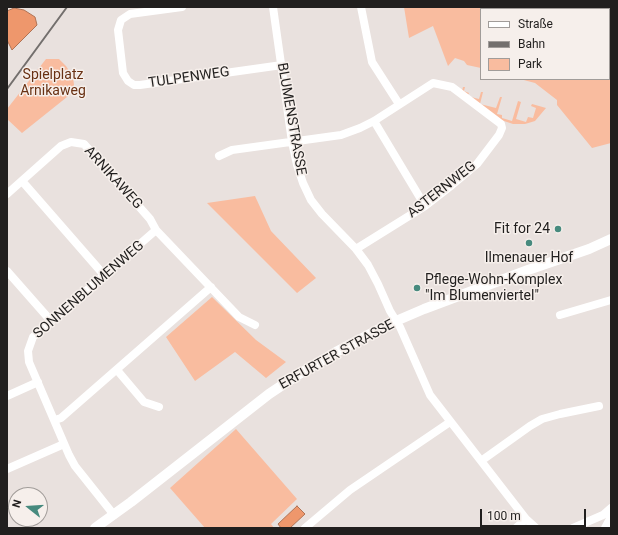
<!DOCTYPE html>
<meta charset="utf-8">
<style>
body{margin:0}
#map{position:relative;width:618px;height:535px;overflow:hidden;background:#e9e1de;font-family:Roboto,sans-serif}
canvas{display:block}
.frame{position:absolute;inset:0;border:8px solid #211f1e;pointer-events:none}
.legend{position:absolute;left:480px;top:8px;width:130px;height:72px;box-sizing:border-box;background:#f6efeb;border:1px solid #a19c99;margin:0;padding:5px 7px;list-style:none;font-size:12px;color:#211f1e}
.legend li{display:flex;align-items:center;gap:8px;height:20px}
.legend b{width:20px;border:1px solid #a19c99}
.north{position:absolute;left:8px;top:487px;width:40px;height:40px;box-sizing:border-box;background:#f6efeb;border:1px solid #a19c99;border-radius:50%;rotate:287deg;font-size:11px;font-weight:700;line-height:16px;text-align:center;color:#211f1e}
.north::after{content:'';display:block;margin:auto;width:14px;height:18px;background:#478a7e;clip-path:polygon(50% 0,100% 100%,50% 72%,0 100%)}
.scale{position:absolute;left:480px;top:509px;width:106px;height:18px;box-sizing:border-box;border:2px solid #211f1e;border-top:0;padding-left:5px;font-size:12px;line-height:14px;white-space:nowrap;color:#211f1e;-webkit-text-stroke:3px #f6efeb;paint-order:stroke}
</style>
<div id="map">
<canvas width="618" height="535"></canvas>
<div class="frame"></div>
<ul class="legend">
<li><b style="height:5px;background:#fff"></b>Straße</li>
<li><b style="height:5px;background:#736f6d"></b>Bahn</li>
<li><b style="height:11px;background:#f9bc9f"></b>Park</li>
</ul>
<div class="north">N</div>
<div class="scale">100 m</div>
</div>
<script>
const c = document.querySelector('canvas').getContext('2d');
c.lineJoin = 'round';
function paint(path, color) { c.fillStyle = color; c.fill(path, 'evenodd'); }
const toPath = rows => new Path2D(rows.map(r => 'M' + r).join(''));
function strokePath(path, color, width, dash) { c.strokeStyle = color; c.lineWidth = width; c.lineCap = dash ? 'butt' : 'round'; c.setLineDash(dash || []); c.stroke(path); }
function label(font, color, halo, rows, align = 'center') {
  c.font = font + ' Roboto,sans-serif'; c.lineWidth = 3; c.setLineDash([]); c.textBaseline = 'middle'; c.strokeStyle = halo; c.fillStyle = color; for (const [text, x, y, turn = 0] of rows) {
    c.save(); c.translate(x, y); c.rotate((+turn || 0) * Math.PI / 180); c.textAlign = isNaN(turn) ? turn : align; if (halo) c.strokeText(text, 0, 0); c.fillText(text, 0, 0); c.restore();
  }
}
paint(toPath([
 [404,7,611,7,611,143,592,148,557,105,557,100,535,83,520,79,609,79,609,9,481,9,481,68,467,65,464,61,455,58,448,66,433,26,409,38],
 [46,59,59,59,66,66,73,77,74,85,72,93,22,133,7,119,7,109],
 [463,87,465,87,464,91,469,93,468,95,471,97,479,99,481,92,483,92,480,104,496,108,500,97,502,97,497,114,502,115,502,118,512,121,518,101,521,102,516,119,526,122,528,117,533,118,536,108,531,106,532,104,546,108,535,121,525,124,513,124,501,120,462,91],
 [255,196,271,231,316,278,297,293,207,203],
 [212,297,256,340,286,362,266,378,235,352,195,381,166,337],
 [236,429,297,499,271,524,274,528,205,528,170,488]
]), '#f9bc9f');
const water = toPath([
 [14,8,24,10,35,17,37,25,12,50,7,40,7,11,14,8],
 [297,506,305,514,290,528,281,528,278,524,297,506]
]);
paint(water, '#ee976c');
strokePath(water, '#b07355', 1);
strokePath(toPath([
 [31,7,34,7]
]), '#b07355', 2);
strokePath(toPath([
 [182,7,130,14,121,20,118,30,123,73,128,81,134,85,140,85,282,65],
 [273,7,292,142,297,165,303,183,311,200,322,214,356,249,368,265,378,284,390,311,400,327,430,395,526,519,536,528],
 [361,7,372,62,399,104],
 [374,121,425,206],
 [219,156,232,150,341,135,360,128,374,121,433,83,452,87,501,124,502,128,499,135,477,164,452,185,425,206,356,249],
 [22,181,104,275],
 [7,194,61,146,71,142,84,144,150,219,156,230,239,317,255,325],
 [7,271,51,321],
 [560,315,611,300],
 [117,370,144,402,159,407],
 [7,396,38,382],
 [55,420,61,418,211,287],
 [481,461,530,426,542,419,560,414,599,406],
 [7,469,64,444],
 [114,515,75,466,69,455,29,362,28,351,33,337,156,230],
 [305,528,350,490,450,422],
 [516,528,526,519],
 [573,528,603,515,611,508],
 [605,528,611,517]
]), '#fff', 8);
strokePath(toPath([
 [95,528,131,502,269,394,296,376,336,352,389,324,424,309,528,270,589,249,611,239]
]), '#fff', 10);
strokePath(toPath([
 [7,89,67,7]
]), '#736f6d', 2);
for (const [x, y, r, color] of [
 [558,229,4,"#478a7e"],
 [529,243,4,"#478a7e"],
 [417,288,4,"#478a7e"]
]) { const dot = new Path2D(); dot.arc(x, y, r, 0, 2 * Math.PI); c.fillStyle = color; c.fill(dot); strokePath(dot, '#f6efeb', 1.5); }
label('14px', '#693113', '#f6efeb', [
 ["Spielplatz",53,75],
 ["Arnikaweg",53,91]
]);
label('14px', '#211f1e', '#f6efeb', [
 ["TULPENWEG",189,78,-8],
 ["BLUMENSTRASSE",291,119,80],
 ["ARNIKAWEG",113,178,48],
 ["ASTERNWEG",442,190,-38],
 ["SONNENBLUMENWEG",89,290,-41],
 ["ERFURTER STRASSE",337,355,-29]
]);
label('14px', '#211f1e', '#f6efeb', [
 ["Fit for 24",550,229],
 ["Ilmenauer Hof",529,258,"center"],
 ["Pflege-Wohn-Komplex",425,280,"left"],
 ["\"Im Blumenviertel\"",425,296,"left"]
], 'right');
</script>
